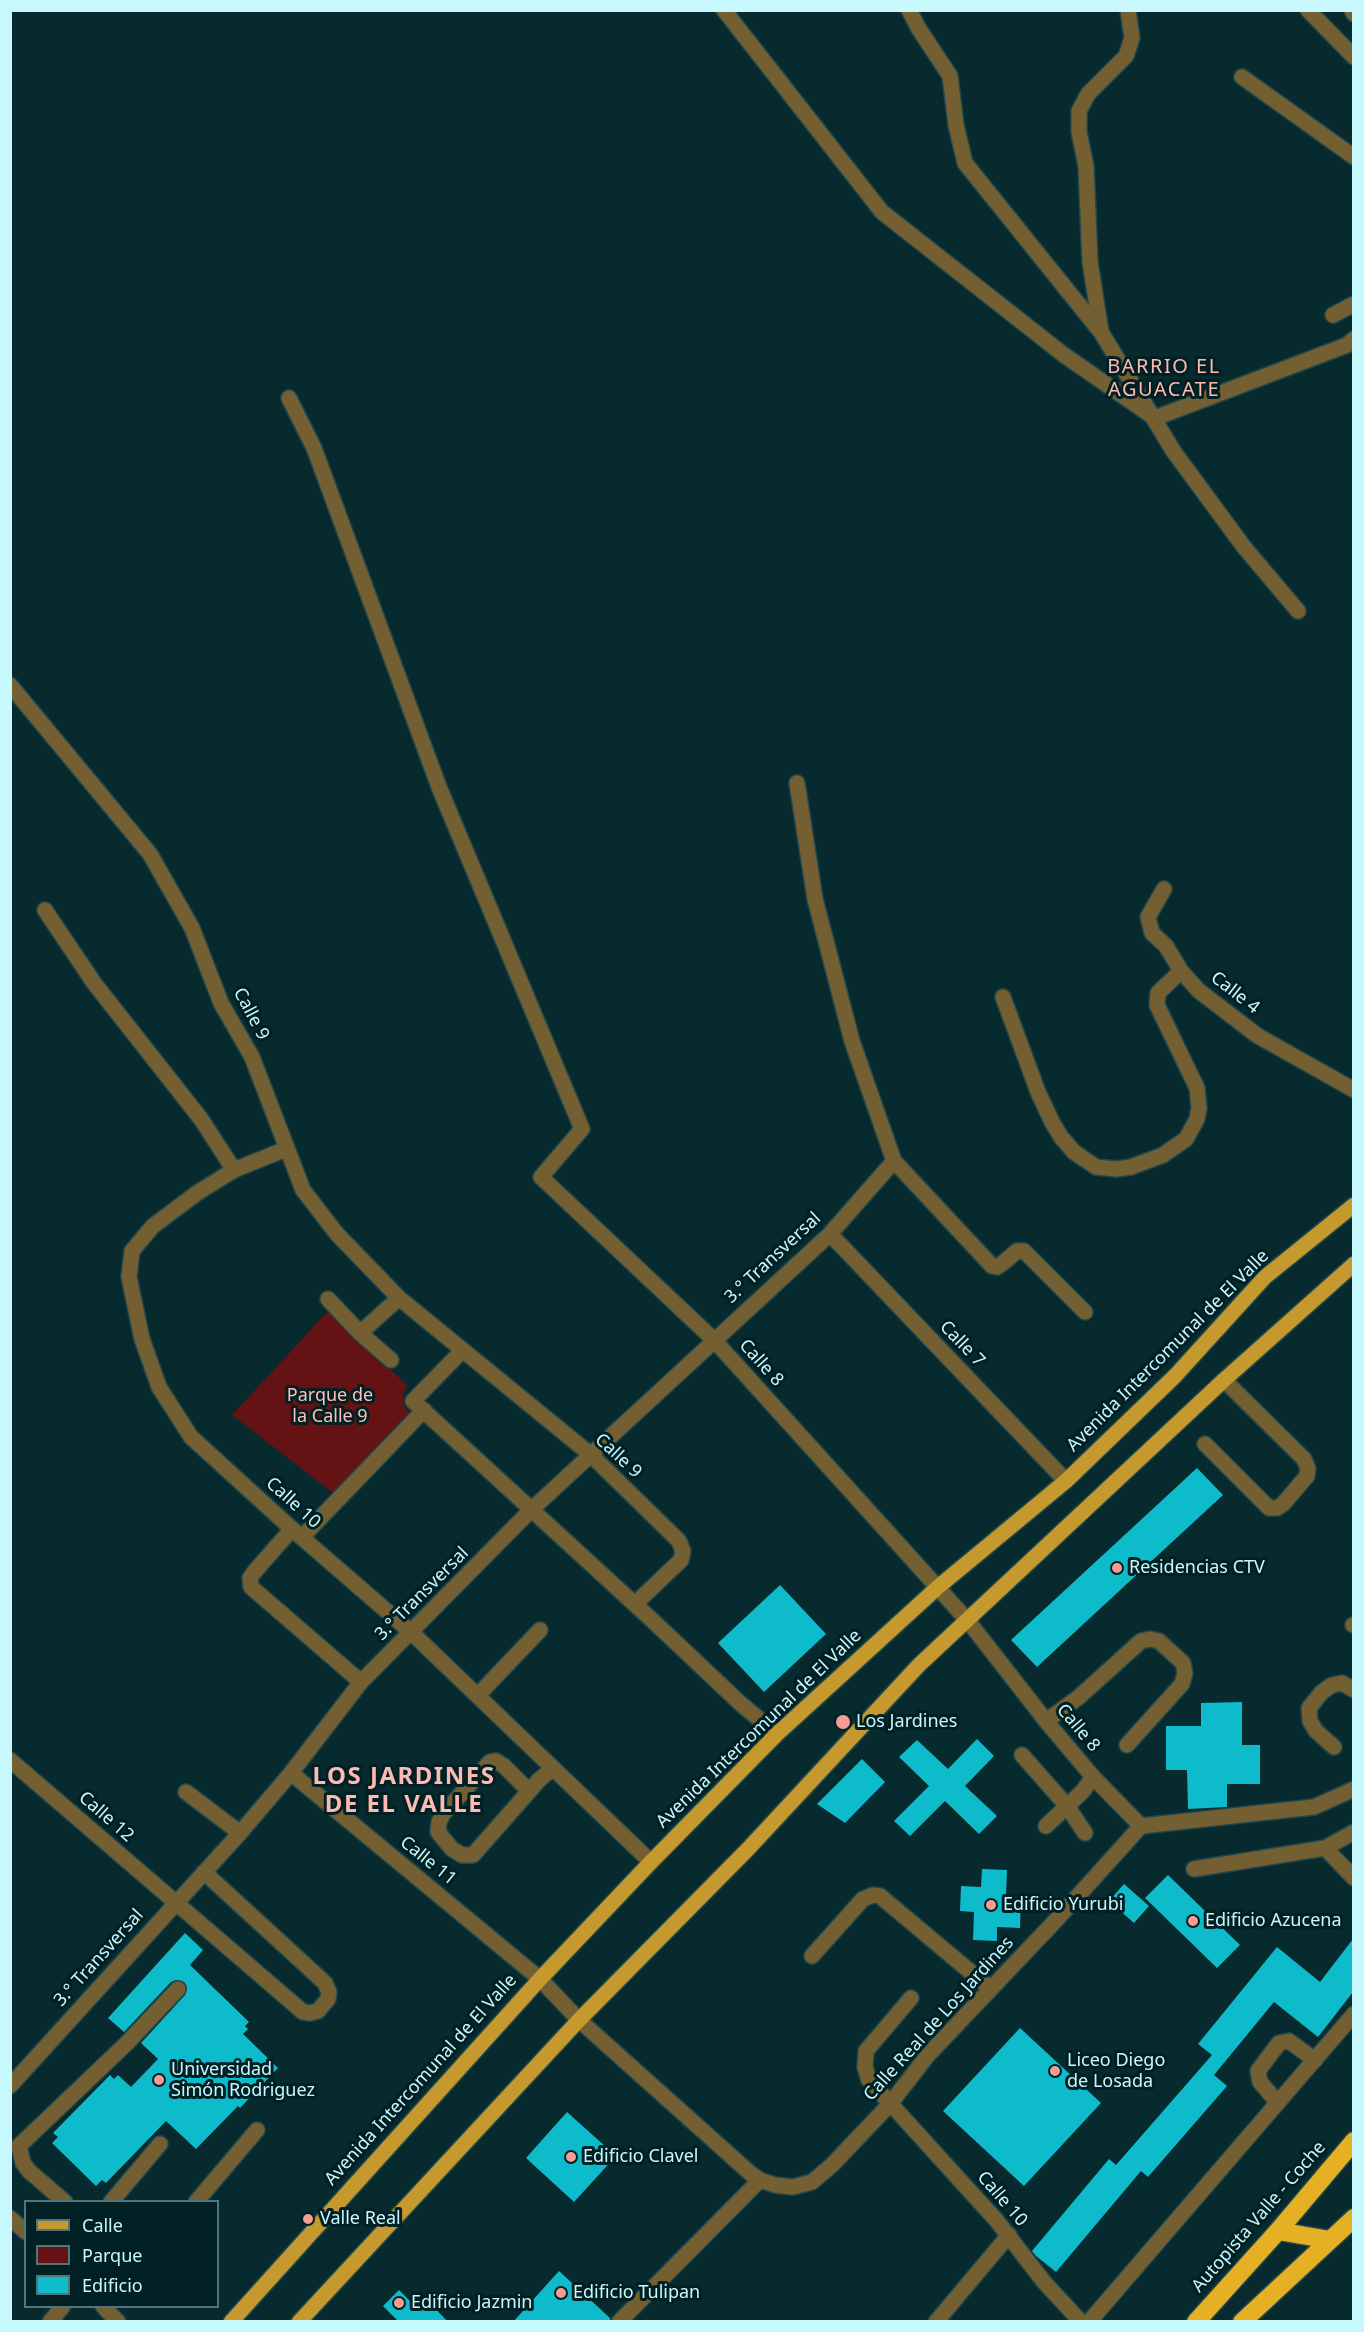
<!DOCTYPE html>
<meta charset="utf-8">
<style>
body{margin:0}
#map{position:relative;width:1364px;height:2332px;overflow:hidden;background:#062a2e;font-family:"Noto Sans",sans-serif}
canvas{display:block}
.frame{position:absolute;inset:0;border:12px solid #c7f8fe;pointer-events:none}
.legend{position:absolute;left:24px;top:2200px;width:195px;height:108px;box-sizing:border-box;background:#002024;border:2px solid #50767b;margin:0;padding:8px 10px;list-style:none;font-size:18px;color:#c7f8fe}
.legend li{display:flex;align-items:center;gap:12px;height:30px}
.legend b{width:30px;border:2px solid #50767b}
</style>
<div id="map">
<canvas width="1364" height="2332"></canvas>
<div class="frame"></div>
<ul class="legend">
<li><b style="height:8px;background:#c5992d"></b>Calle</li>
<li><b style="height:16px;background:#641213"></b>Parque</li>
<li><b style="height:16px;background:#0ebbcb"></b>Edificio</li>
</ul>
</div>
<script>
const c = document.querySelector('canvas').getContext('2d');
c.lineJoin = 'round';
function paint(path, color) { c.fillStyle = color; c.fill(path, 'evenodd'); }
const toPath = rows => new Path2D(rows.map(r => 'M' + r).join(''));
function strokePath(path, color, width, dash) { c.strokeStyle = color; c.lineWidth = width; c.lineCap = dash ? 'butt' : 'round'; c.setLineDash(dash || []); c.stroke(path); }
function label(font, color, halo, rows, align = 'center') {
  c.font = font + ' "Noto Sans",sans-serif'; c.lineWidth = 6; c.setLineDash([]); c.textBaseline = 'middle'; c.strokeStyle = halo; c.fillStyle = color; for (const [text, x, y, turn = 0] of rows) {
    c.save(); c.translate(x, y); c.rotate((+turn || 0) * Math.PI / 180); c.textAlign = isNaN(turn) ? turn : align; if (halo) c.strokeText(text, 0, 0); c.fillText(text, 0, 0); c.restore();
  }
}
paint(toPath([
 [329,1310,407,1385,403,1396,404,1406,410,1413,338,1497,232,1415]
]), '#641213');
paint(toPath([
 [1197,1468,1223,1495,1037,1667,1011,1640],
 [780,1585,826,1634,764,1692,718,1643],
 [1242,1702,1242,1745,1260,1745,1260,1784,1227,1784,1227,1807,1188,1809,1187,1770,1166,1770,1166,1726,1201,1726,1201,1703],
 [977,1739,994,1756,965,1786,997,1816,979,1834,945,1801,910,1836,894,1821,929,1786,899,1757,917,1740,948,1769],
 [862,1759,885,1782,845,1823,817,1804],
 [982,1869,1007,1870,1006,1897,1021,1898,1020,1928,997,1927,997,1941,973,1940,974,1912,960,1911,961,1886,981,1887],
 [1168,1875,1240,1945,1217,1968,1145,1898],
 [1124,1884,1149,1906,1134,1923,1109,1901],
 [185,1933,203,1950,190,1965,249,2022,245,2026,248,2029,243,2034,278,2068,240,2108,238,2106,196,2149,166,2121,106,2183,102,2180,96,2186,52,2143,58,2137,53,2133,110,2075,114,2079,118,2075,131,2087,158,2059,141,2043,185,1995,187,1987,184,1982,176,1980,171,1982,124,2032,108,2018],
 [1353,1939,1353,1992,1318,2037,1274,2002,1214,2075,1227,2086,1148,2177,1141,2171,1056,2272,1036,2256,1032,2251,1109,2159,1116,2165,1212,2055,1198,2044,1277,1947,1320,1982],
 [1020,2028,1101,2103,1024,2186,943,2111],
 [567,2112,616,2156,574,2202,526,2158],
 [559,2271,610,2318,610,2322,513,2322],
 [399,2290,418,2309,427,2300,448,2322,399,2322,383,2306]
]), '#0ebbcb');
const minor = toPath([
 [724,10,882,212,1064,355,1155,418,1347,345,1354,339],
 [909,10,919,29,950,76,956,125,965,163,1100,331],
 [1128,10,1132,38,1126,56,1088,94,1079,111,1079,132,1086,166,1090,262,1101,332,1174,452,1244,547,1298,611],
 [1308,10,1354,57],
 [1352,10,1354,14],
 [1242,77,1354,157],
 [1333,315,1354,304],
 [289,398,314,448,439,787,582,1129,541,1177,714,1340,968,1621,1046,1721,1093,1777,1141,1826],
 [10,685,150,854,192,928,221,1003,252,1057,303,1190,337,1234,399,1298,590,1454,679,1541,683,1551,681,1560,635,1604],
 [797,783,815,899,852,1041,894,1161,992,1266,997,1267,1003,1263,1017,1251,1024,1251,1085,1312],
 [1164,889,1148,917,1152,933,1166,946,1181,971,1199,991,1258,1036,1354,1090],
 [45,910,94,983,201,1119,234,1170],
 [1003,997,1038,1092,1052,1122,1061,1137,1074,1152,1096,1167,1116,1169,1131,1167,1163,1155,1186,1139,1197,1119,1199,1108,1197,1088,1157,1005,1158,993,1181,971],
 [286,1149,234,1170,197,1193,153,1226,132,1251,129,1277,142,1339,159,1387,191,1437,292,1529,412,1633,651,1862],
 [830,1234,1066,1481],
 [328,1299,360,1333],
 [462,1351,413,1401,652,1620,741,1704,777,1734],
 [391,1360,360,1333,399,1298],
 [1205,1444,1269,1508,1277,1508,1283,1504,1307,1476,1308,1469,1304,1459,1224,1380],
 [292,1529,255,1571,250,1578,251,1587,361,1682],
 [302,1537,424,1410],
 [1353,1625,1354,1625],
 [478,1695,540,1630],
 [1046,1721,1079,1697,1141,1641,1150,1639,1159,1641,1183,1663,1185,1673,1182,1684,1127,1745],
 [1334,1747,1316,1731,1310,1721,1309,1708,1322,1692,1332,1685,1342,1683,1354,1690],
 [1022,1755,1067,1806,1085,1833],
 [10,1760,303,2012,310,2013,318,2011,328,1999,329,1992,325,1983,204,1872],
 [291,1773,540,1979,579,2020,750,2173,760,2180,775,2185,793,2187,812,2182,832,2165,890,2104,928,2055,1058,1918,1141,1826,1314,1807,1354,1789],
 [529,1791,504,1766,496,1761,490,1762,443,1814,439,1822,438,1832,452,1849,462,1855,473,1855,539,1780,552,1769],
 [186,1792,240,1833],
 [1046,1826,1083,1791,1093,1777],
 [1325,1848,1354,1832],
 [1194,1869,1325,1848,1354,1878],
 [812,1956,863,1899,873,1895,880,1896,991,1989],
 [911,1998,866,2051,865,2067,869,2080,997,2221,1044,2282,1081,2322],
 [10,2086,240,1833,291,1773,361,1682,532,1509,830,1234,894,1161],
 [1278,2103,1260,2082,1258,2071,1279,2043,1289,2041,1315,2060],
 [65,2202,29,2171,23,2163,19,2146,127,2043,178,1989],
 [111,2202,160,2144],
 [196,2202,257,2130],
 [10,2218,26,2232],
 [103,2306,118,2322],
 [50,2322,63,2306],
 [619,2322,760,2180],
 [936,2322,1009,2235],
 [1089,2322,1354,2014]
]);
const major = toPath([
 [231,2322,540,1979,651,1862,777,1734,938,1587,1066,1481,1175,1376,1265,1277,1354,1205],
 [299,2322,579,2020,748,1849,919,1665,1224,1380,1354,1264]
]);
const highway = toPath([
 [1278,2231,1330,2240],
 [1196,2322,1278,2231,1354,2141],
 [1242,2322,1354,2218]
]);
strokePath(minor, '#21474b', 18);
strokePath(major, '#21474b', 18);
strokePath(highway, '#21474b', 21);
strokePath(minor, '#745f32', 15);
strokePath(major, '#c5992d', 15);
strokePath(highway, '#e5b023', 18);
for (const [x, y, r, color] of [
 [1117,1568,6,"#f59c94"],
 [843,1722,8,"#f59c94"],
 [991,1905,6,"#f59c94"],
 [1193,1921,6,"#f59c94"],
 [1055,2071,6,"#f59c94"],
 [159,2080,6,"#f59c94"],
 [571,2157,6,"#f59c94"],
 [308,2219,6,"#f59c94"],
 [561,2293,6,"#f59c94"],
 [399,2303,6,"#f59c94"]
]) { const dot = new Path2D(); dot.arc(x, y, r, 0, 2 * Math.PI); c.fillStyle = color; c.fill(dot); strokePath(dot, '#002024', 2); }
label('18px', '#c7f8fe', '#002024', [
 ["Calle 4",1235,993,38],
 ["Calle 9",251,1014,62],
 ["3.° Transversal",773,1258,-43],
 ["Calle 7",962,1344,46],
 ["Avenida Intercomunal de El Valle",1168,1351,-45],
 ["Calle 8",761,1363,48],
 ["Calle 9",618,1456,43],
 ["Calle 10",293,1503,42],
 ["3.° Transversal",422,1594,-45],
 ["Calle 8",1078,1728,50],
 ["Avenida Intercomunal de El Valle",759,1729,-44],
 ["Calle 12",106,1817,41],
 ["Calle 11",428,1861,39],
 ["3.° Transversal",99,1958,-48],
 ["Calle Real de Los Jardines",939,2019,-48],
 ["Avenida Intercomunal de El Valle",421,2080,-48],
 ["Calle 10",1002,2199,49],
 ["Autopista Valle - Coche",1259,2217,-49]
]);
label('18px', '#ffc0ba', '#002024', [
 ["Parque de",330,1396],
 ["la Calle 9",330,1417]
]);
label('18px', '#c7f8fe', '#002024', [
 ["Residencias CTV",1129,1568],
 ["Los Jardines",856,1722],
 ["Edificio Yurubi",1003,1905],
 ["Edificio Azucena",1205,1921],
 ["Liceo Diego",1067,2061],
 ["de Losada",1067,2082],
 ["Universidad",171,2070],
 ["Simón Rodriguez",171,2091],
 ["Edificio Clavel",583,2157],
 ["Valle Real",320,2219],
 ["Edificio Tulipan",573,2293],
 ["Edificio Jazmin",411,2303]
], 'left');
c.letterSpacing = '1.5px';
label('20px', '#fdb9b2', '#002024', [
 ["BARRIO EL",1164,367],
 ["AGUACATE",1164,390]
]);
c.letterSpacing = '0px';
c.letterSpacing = '1.5px';
label('bold 24px', '#fdb9b2', '#002024', [
 ["LOS JARDINES",404,1777],
 ["DE EL VALLE",404,1805]
]);
c.letterSpacing = '0px';
</script>
